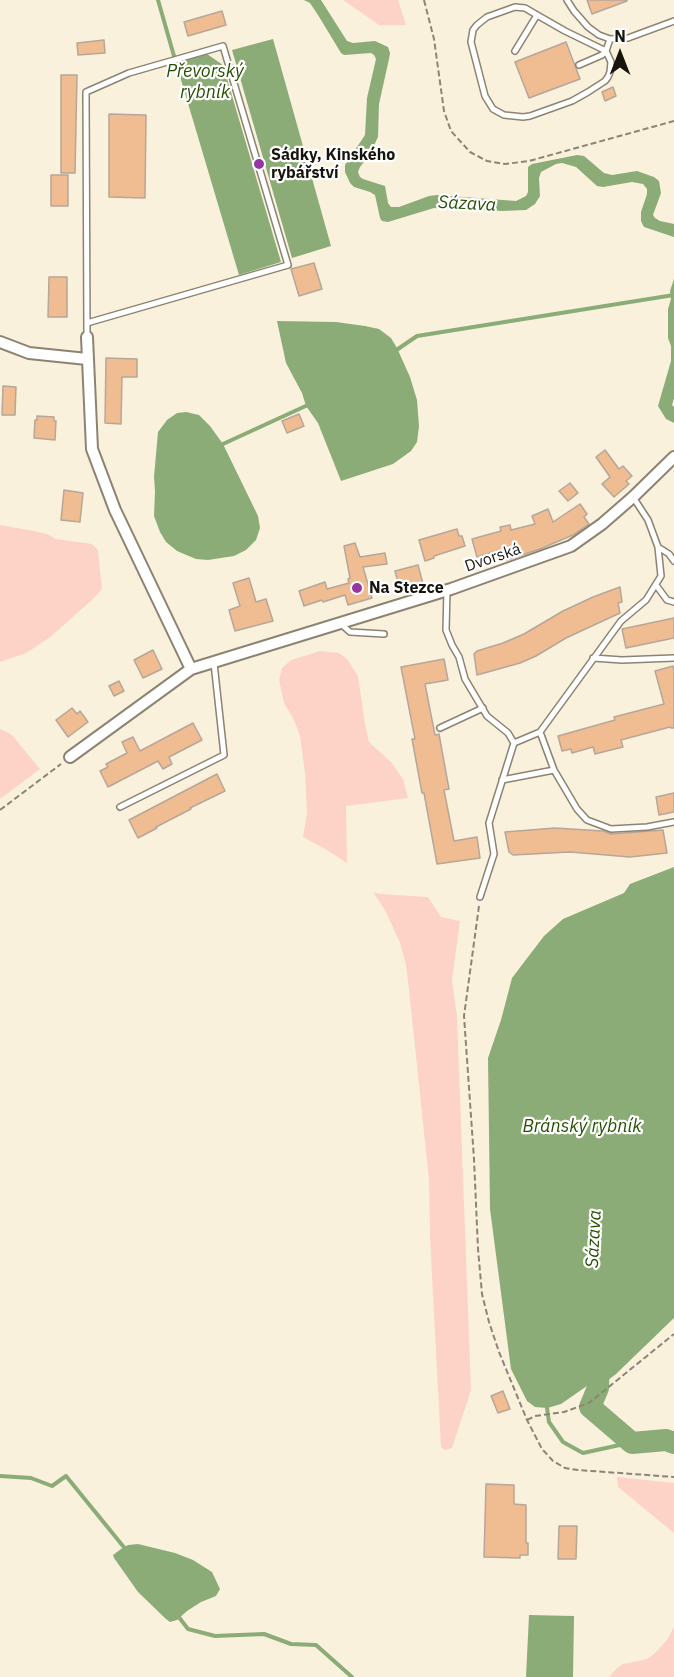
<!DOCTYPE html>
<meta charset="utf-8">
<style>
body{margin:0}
#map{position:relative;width:674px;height:1677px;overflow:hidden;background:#faf1dd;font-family:"IBM Plex Sans",sans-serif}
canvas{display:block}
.north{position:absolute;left:590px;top:24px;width:60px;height:60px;-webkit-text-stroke:4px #fff;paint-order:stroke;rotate:0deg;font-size:16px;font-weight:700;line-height:24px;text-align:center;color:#17140d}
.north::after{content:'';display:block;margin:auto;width:21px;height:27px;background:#17140d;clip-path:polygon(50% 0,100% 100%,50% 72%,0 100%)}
</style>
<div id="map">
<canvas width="674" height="1677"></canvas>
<div class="north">N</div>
</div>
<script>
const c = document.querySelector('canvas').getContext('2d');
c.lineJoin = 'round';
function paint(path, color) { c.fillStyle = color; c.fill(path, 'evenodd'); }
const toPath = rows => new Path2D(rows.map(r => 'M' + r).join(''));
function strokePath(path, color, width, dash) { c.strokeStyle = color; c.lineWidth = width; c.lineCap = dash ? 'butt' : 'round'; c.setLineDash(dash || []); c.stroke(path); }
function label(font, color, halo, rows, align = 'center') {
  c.font = font + ' "IBM Plex Sans",sans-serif'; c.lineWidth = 4.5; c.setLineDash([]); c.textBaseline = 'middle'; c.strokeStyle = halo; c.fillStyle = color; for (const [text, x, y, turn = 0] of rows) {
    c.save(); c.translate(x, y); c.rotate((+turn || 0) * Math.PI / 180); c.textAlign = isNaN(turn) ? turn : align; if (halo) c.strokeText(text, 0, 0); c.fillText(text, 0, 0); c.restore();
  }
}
paint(toPath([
 [343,0,398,0,406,25,379,25],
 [0,525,34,531,47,534,56,539,92,544,98,550,102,589,92,600,49,638,26,653,0,662],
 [320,651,339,653,347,659,358,676,365,724,369,742,391,762,403,779,408,798,346,806,347,863,327,850,303,837,307,813,305,773,300,736,294,720,284,703,279,680,282,668,291,660],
 [0,729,11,734,40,769,0,799],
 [373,892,380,894,428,897,441,917,460,921,452,980,457,1017,471,1390,452,1448,445,1450,441,1447,430,1238,429,1180,409,990,406,965,400,943,385,910],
 [617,1477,674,1483,674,1533,618,1487],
 [674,1627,674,1677,609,1677,617,1668,623,1664,647,1659,654,1654,667,1640]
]), '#fdd3c7');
paint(toPath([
 [304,0,321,0,347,41,353,43,375,41,388,47,390,53,389,59,379,104,378,137,370,154,360,167,358,172,360,177,363,179,385,186,388,203,391,207,399,207,429,196,437,195,516,201,526,196,528,192,528,167,532,164,577,155,584,156,604,173,612,175,637,171,654,177,659,181,661,193,653,215,655,218,660,221,674,224,674,237,644,227,641,221,641,212,647,194,647,189,643,184,632,182,603,187,597,186,576,167,562,163,556,164,541,172,539,178,540,196,535,204,526,210,502,211,434,208,388,222,382,221,380,218,375,195,370,192,354,187,350,183,345,172,345,165,365,135,367,98,376,59,374,55,371,53,344,55,341,53,318,15,310,3],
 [273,39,331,246,292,258,232,50],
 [207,54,223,65,281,262,239,275,176,63],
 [674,279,674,398,672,405,674,407,674,423,666,419,658,406,671,361,671,346,668,338,668,309,671,299,670,291],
 [277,321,336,322,365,326,379,329,391,338,397,348,410,377,417,400,419,426,417,442,411,451,393,464,341,481,318,423,306,406,302,393,286,363],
 [186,412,199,415,210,426,223,444,258,516,260,528,256,540,246,550,234,556,208,560,196,559,177,551,166,542,160,532,154,516,155,491,154,477,158,432,167,420,177,413],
 [674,867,674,1318,616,1374,598,1388,587,1386,561,1404,547,1408,535,1407,527,1401,511,1369,490,1209,488,1058,501,1020,512,978,544,936,563,919,624,893,630,884],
 [635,1434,668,1435,674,1436,674,1450,664,1446,633,1449,627,1447,620,1440],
 [138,1544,175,1553,193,1560,212,1572,220,1589,216,1596,201,1602,187,1611,177,1620,170,1622,166,1619,138,1592,114,1558,113,1555,121,1549,128,1545],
 [529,1615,574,1616,573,1677,526,1677]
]), '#8bac77');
strokePath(toPath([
 [158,0,176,63],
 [395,351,417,336,674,295],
 [223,444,310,404],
 [548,1404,547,1408,549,1422,563,1442,583,1453,629,1443],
 [0,1476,31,1478,52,1486,66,1476,127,1551],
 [178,1616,188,1629,215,1636,264,1634,291,1644,316,1645,352,1677]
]), '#8bac77', 4);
strokePath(toPath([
 [599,1356,598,1388,590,1407,632,1443,666,1440,674,1443]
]), '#8bac77', 22);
const building = toPath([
 [587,0,627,0,627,1,592,14,587,0],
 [222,11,226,25,188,36,184,22,222,11],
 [104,40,105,53,78,55,77,43,104,40],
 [566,42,580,79,529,98,515,62,566,42],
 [61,75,77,75,75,173,61,173,61,75],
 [613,87,616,96,605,101,602,92,613,87],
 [109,114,146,115,145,198,109,197,109,114],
 [51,175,68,175,68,206,51,206,51,175],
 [314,263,322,289,299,296,291,269,314,263],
 [49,277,67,277,67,317,48,317,49,277],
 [106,358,137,359,137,377,122,377,121,424,105,423,106,358],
 [3,386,16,387,15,415,2,415,3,386],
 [299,414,304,426,287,433,282,421,299,414],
 [37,416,54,417,54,421,56,421,55,440,34,438,35,420,37,420,37,416],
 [605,450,619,469,623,466,632,476,626,481,629,484,614,497,602,484,610,477,596,457,605,450],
 [570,483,578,493,568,501,559,491,570,483],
 [64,490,83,493,80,522,61,520,64,490],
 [580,504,587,514,584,517,589,524,573,535,540,549,507,560,504,549,477,557,472,539,501,531,500,527,510,525,511,530,535,524,532,516,548,509,553,522,580,504],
 [457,529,459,536,462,536,465,546,434,556,434,558,425,561,419,540,457,529],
 [355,543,360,557,385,553,387,564,363,567,372,598,348,605,345,595,323,602,322,600,304,606,299,591,325,582,327,589,349,583,348,579,350,578,344,546,355,543],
 [418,565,423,584,400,590,395,571,418,565],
 [249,578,256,602,266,599,273,621,235,631,229,610,240,606,233,583,249,578],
 [620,587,622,602,618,603,620,613,566,638,536,656,520,663,477,675,474,654,477,651,503,643,524,634,563,611,593,597,620,587],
 [674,618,674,638,626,648,622,629,674,618],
 [153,650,162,669,143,678,134,660,153,650],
 [444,659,448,680,425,684,435,735,439,734,449,789,444,790,454,841,477,837,480,858,437,864,424,793,422,793,412,739,415,739,401,667,444,659],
 [673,666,674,671,674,728,671,728,670,727,621,740,623,747,595,754,593,747,572,753,571,749,562,751,558,736,615,720,614,717,664,704,655,671,673,666],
 [119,681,124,691,114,696,109,686,119,681],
 [72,708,77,714,80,711,88,722,68,737,56,720,72,708],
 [193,723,202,740,169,757,172,764,163,769,158,761,108,787,100,771,108,767,106,764,127,753,122,742,133,737,140,751,193,723],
 [217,774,225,791,190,808,191,809,156,827,157,828,138,838,129,820,217,774],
 [674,793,674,812,659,815,656,797,674,793],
 [555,828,603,831,611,834,663,830,667,853,630,857,570,852,513,855,509,852,505,832,555,828],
 [503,1391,510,1409,498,1413,491,1396,503,1391],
 [486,1484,514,1485,514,1504,526,1505,526,1543,528,1543,528,1555,520,1555,520,1558,484,1557,486,1484],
 [559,1526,577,1526,576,1559,558,1559,559,1526]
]);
paint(building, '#f0bc91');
strokePath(building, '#b7a699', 1.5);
const lane = toPath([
 [567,0,574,11,588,27,599,35,610,39,628,38,674,21],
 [515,51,537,15,565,31,606,51,611,62,610,72,608,77,605,81,588,92,572,101,530,116,523,117,504,115,493,109,485,96,471,42,473,30,477,25,487,17,515,7,525,8,537,15],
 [579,65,602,55,606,51,610,39],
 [87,323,288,265,223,46,129,73,86,92,87,337],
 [658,547,669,554,674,561],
 [656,585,667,600,674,602],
 [447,590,446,630,452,645,459,657,465,679,487,716,508,733,514,743],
 [341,624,350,632,384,634],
 [593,658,622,660,674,658],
 [440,728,483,708],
 [540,732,554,770,577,809,587,820,611,829,647,827,674,822],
 [502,780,554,770],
 [120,807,224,755,214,663],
 [480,897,494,854,489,823,514,743,540,732,621,621,646,600,661,576,658,547,648,520,633,497]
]);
const street = toPath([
 [87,337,92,449,115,510,191,669],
 [0,342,29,353,87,359],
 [70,757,191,669,451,589,571,546,602,524,633,497,674,457]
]);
strokePath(lane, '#8c8372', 8);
strokePath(street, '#8c8372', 14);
strokePath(toPath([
 [424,0,434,39,444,111,451,131,470,152,487,161,505,164,529,161,674,121],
 [0,810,61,764],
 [479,906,464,1016,474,1159,478,1249,482,1294,489,1322,499,1352,527,1420,542,1449,553,1461,565,1468,578,1470,674,1477],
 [527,1420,535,1416,564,1412,589,1403,674,1334]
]), '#8b8578', 2, [6, 3]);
strokePath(lane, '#fff', 5);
strokePath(street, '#fff', 10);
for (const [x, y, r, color] of [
 [259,164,6,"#9637a1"],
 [357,588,6,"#9637a1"]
]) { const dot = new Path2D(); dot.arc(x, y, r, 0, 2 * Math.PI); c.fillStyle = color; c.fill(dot); strokePath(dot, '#fff', 2); }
label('bold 16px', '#17140d', '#fff', [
 ["Sádky, Kinského",271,155],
 ["rybářství",271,173],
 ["Na Stezce",369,588]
], 'left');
label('16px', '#17140d', '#fff', [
 ["Dvorská",493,558,-19]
]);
label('italic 18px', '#264f00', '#fff', [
 ["Převorský",205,72],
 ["rybník",205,93],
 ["Sázava",467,204,3],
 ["Bránský rybník",582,1127],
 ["Sázava",594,1239,-87]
]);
</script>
